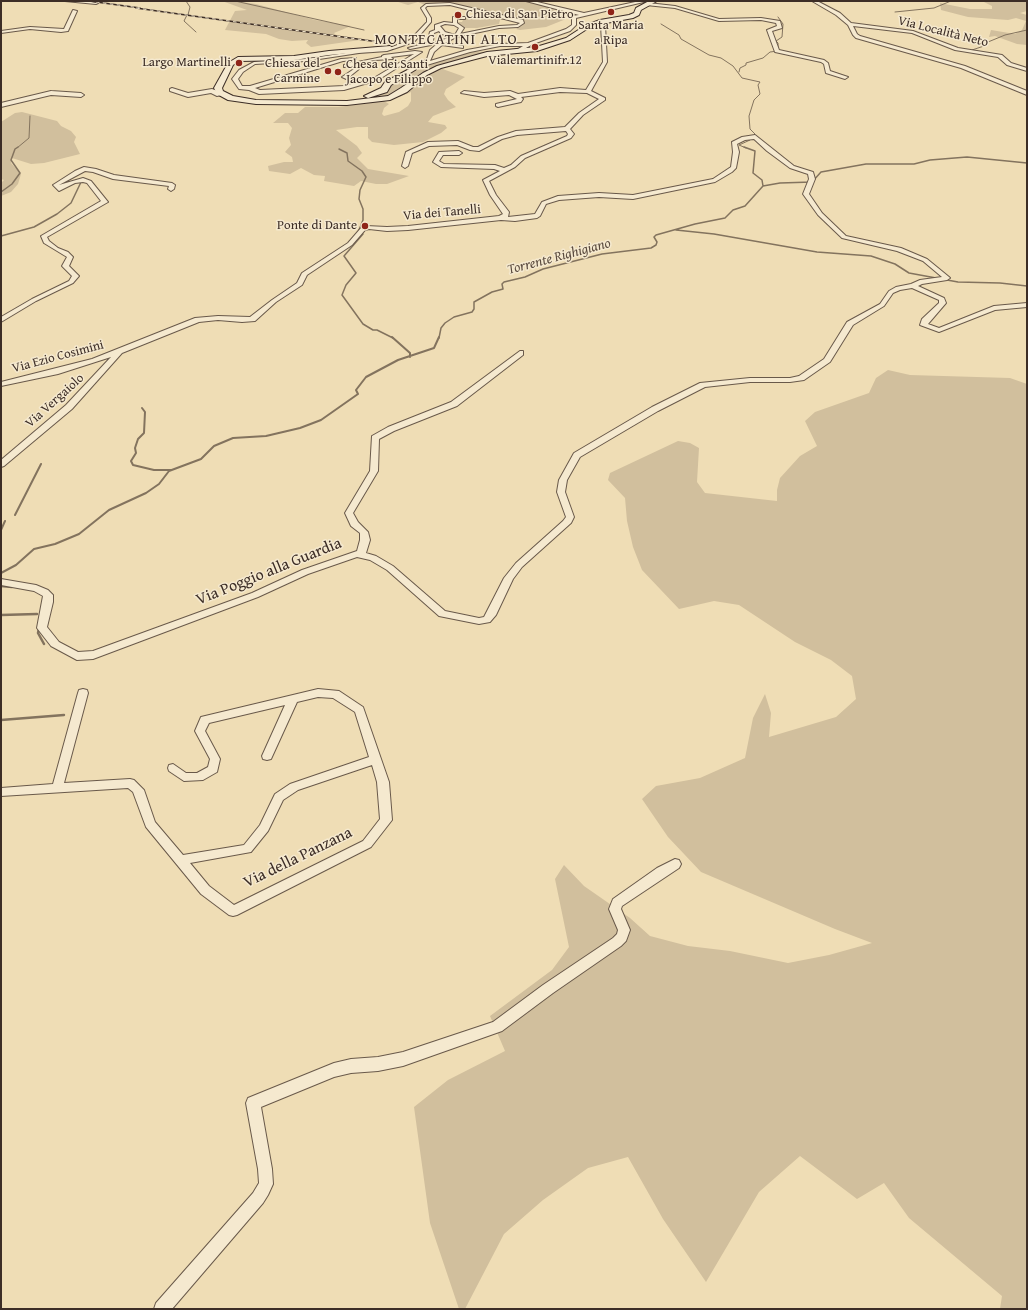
<!DOCTYPE html>
<meta charset="utf-8">
<style>
body{margin:0}
#map{position:relative;width:1028px;height:1310px;overflow:hidden;background:#efddb5;font-family:"Gentium Book Plus",serif}
canvas{display:block}
.frame{position:absolute;inset:0;border:2px solid #3c2d26;pointer-events:none}
</style>
<div id="map">
<canvas width="1028" height="1310"></canvas>
<div class="frame"></div>
</div>
<script>
const c = document.querySelector('canvas').getContext('2d');
c.lineJoin = 'round';
function paint(path, color) { c.fillStyle = color; c.fill(path, 'evenodd'); }
const toPath = rows => new Path2D(rows.map(r => 'M' + r).join(''));
function strokePath(path, color, width, dash) { c.strokeStyle = color; c.lineWidth = width; c.lineCap = dash ? 'butt' : 'round'; c.setLineDash(dash || []); c.stroke(path); }
function label(font, color, halo, rows, align = 'center') {
  c.font = font + ' "Gentium Book Plus",serif'; c.lineWidth = 3; c.setLineDash([]); c.textBaseline = 'middle'; c.strokeStyle = halo; c.fillStyle = color; for (const [text, x, y, turn = 0] of rows) {
    c.save(); c.translate(x, y); c.rotate((+turn || 0) * Math.PI / 180); c.textAlign = isNaN(turn) ? turn : align; if (halo) c.strokeText(text, 0, 0); c.fillText(text, 0, 0); c.restore();
  }
}
paint(toPath([
 [222,1,235,1,256,4,315,20,351,26,334,33,337,36,360,40,311,47,306,43,308,40,292,41,279,39,266,34,225,30,235,11,247,10],
 [395,1,529,1,557,9,551,13,562,16,566,19,546,27,520,30,516,29,524,23,521,19,450,3,441,2,425,5,418,2,408,5],
 [982,1,1027,1,1027,11,1020,13,1027,15,1027,45,1017,44,995,36,989,37,991,30,1015,34,1022,30,1026,21,1016,18,1008,20,968,17,941,10,940,3,970,9,992,9,992,6],
 [484,15,510,18,509,20,500,20,499,24,477,28,462,28,457,24,457,22,462,22,465,16,476,17],
 [470,51,487,52,437,67,465,77,446,89,444,94,448,100,456,107,433,116,428,122,445,125,447,128,441,133,423,142,394,145,372,142,368,138,368,127,357,127,336,130,357,146,362,153,357,158,368,169,409,176,387,184,376,184,361,181,354,186,324,181,325,176,314,175,301,168,290,174,269,171,268,166,284,162,293,162,292,157,285,152,291,145,289,138,292,128,288,123,273,123,285,113,298,113,305,107,338,107,384,101,389,104,384,108,382,114,384,116,399,112,408,106,411,101,411,92,399,97,368,98,409,73,441,59],
 [22,112,57,121,61,126,71,131,76,137,74,142,80,154,44,163,31,164,12,158,11,163,21,174,18,184,11,192,1,196,1,183,4,180,1,179,1,122,15,113],
 [888,370,910,375,1010,378,1027,384,1027,1309,1000,1309,1002,1296,909,1218,884,1183,857,1199,800,1156,759,1192,706,1282,663,1219,628,1157,588,1168,543,1200,504,1234,465,1309,459,1309,430,1223,414,1107,448,1080,505,1051,490,1016,552,970,569,947,555,879,564,865,584,886,630,918,650,936,688,946,730,951,788,963,829,955,872,943,835,929,701,872,668,837,642,799,656,786,700,778,745,758,753,718,765,694,771,713,769,737,836,717,856,699,852,676,831,660,795,642,739,605,714,601,679,609,642,570,633,547,627,521,625,498,608,480,610,473,678,441,690,443,699,448,697,482,705,493,777,501,777,490,780,478,800,456,817,446,805,421,815,412,869,393,876,378]
]), '#d1bf9d');
strokePath(toPath([
 [186,1,190,7,188,15],
 [235,1,364,30],
 [895,12,934,8,951,1],
 [187,15,184,21,196,32],
 [661,24,679,35,681,39,709,55,721,58,733,66,742,78,760,82,758,85,760,94,754,100,749,116,750,129,755,134,750,140,739,145,746,148],
 [972,50,984,46,988,42,1005,35,1027,30],
 [739,72,740,68,746,65,746,63,763,58,770,52,778,51,778,43,776,41,782,37,783,24,778,17],
 [17,148,29,138,30,116]
]), '#83735e', 1);
strokePath(toPath([
 [339,149,347,153,348,161,362,171,366,177,360,190,359,199,363,209,363,220,359,230,363,234,344,256,356,273,346,285,342,295,363,324,373,330,377,330,393,338],
 [763,186,780,183,812,182,821,172,866,164,914,164,930,160,967,157,1027,163],
 [1,192,12,184,20,173,11,160,15,149,18,147],
 [676,230,714,234,817,252,871,256,895,264,909,273,958,282,1000,283,1027,286],
 [1,236,34,227,57,214,71,203,82,180],
 [439,338,441,328,445,323,454,317,472,312,474,309,474,302,492,292,503,289,502,284,504,282,525,277,543,269,602,254,651,248,656,245,657,242,654,237,656,235,695,224,725,218,733,210,745,206,763,186,762,180,753,173,755,151,744,147]
]), '#83735e', 1.5);
strokePath(toPath([
 [392,337,410,353,410,357],
 [142,408,145,412,144,433,138,439,135,448,136,453,131,461,133,465,154,470,171,470],
 [15,515,41,464],
 [1,530,5,521],
 [1,573,16,565,34,549,55,544,79,534,109,510,146,493,159,484,169,471,201,459,214,446,233,438,266,436,300,428,321,420,358,394,356,390,366,377,398,360,434,348,439,337]
]), '#83735e', 2);
strokePath(toPath([
 [1,586,12,587],
 [1,615,37,614],
 [39,628,38,633,44,644],
 [1,720,64,715]
]), '#83735e', 2.5);
const street = toPath([
 [65,1,86,1,98,3,96,4,65,1],
 [526,1,533,1,584,13,640,1,648,1,576,18,576,25,570,31,533,44,519,52,515,51,523,46,500,46,470,52,420,67,418,65,427,59,430,50,437,44,435,44,435,42,439,42,451,36,441,34,439,31,434,33,433,41,431,45,410,49,408,48,427,43,430,32,435,30,435,25,444,22,453,23,453,17,465,17,465,19,457,19,457,23,464,28,460,34,499,26,517,25,520,23,450,5,427,6,425,8,431,18,431,22,414,42,387,51,359,53,306,61,255,64,243,72,238,79,242,86,250,86,341,59,356,58,356,60,343,61,255,88,260,90,344,86,355,83,342,77,354,69,351,66,344,67,344,65,348,64,348,62,353,63,382,57,382,56,384,55,415,51,422,52,378,80,344,90,259,94,249,90,239,89,232,79,239,70,254,62,306,59,359,51,387,49,410,40,427,22,427,18,421,8,426,4,450,3,523,20,524,23,518,27,499,28,456,37,445,43,463,46,463,48,442,45,434,52,430,61,467,50,500,44,528,43,566,29,572,25,572,16,579,15,526,1],
 [445,24,454,25,459,28,455,35,445,32,440,26,445,24],
 [414,54,374,78,360,82,349,77,359,69,355,65,374,60,393,59,391,57,414,54],
 [812,1,817,1,840,13,851,23,913,31,958,48,1002,55,1011,63,1027,68,1027,71,1007,65,998,57,955,50,912,33,853,26,857,34,860,36,965,66,1027,91,1027,95,961,68,856,38,853,35,848,25,836,15,812,1],
 [648,3,675,6,719,19,761,18,780,21,782,28,772,31,779,50,824,60,828,63,830,71,848,77,845,79,826,73,824,64,821,62,775,52,767,30,777,26,776,23,761,20,719,21,675,8,646,5,648,3],
 [73,10,77,11,68,31,61,32,30,29,1,33,1,31,30,27,64,29,73,10],
 [618,18,620,20,609,22,605,25,607,62,591,91,605,98,605,100,583,115,570,129,574,134,571,138,525,158,515,167,489,181,496,195,509,212,508,217,535,214,542,202,558,196,599,193,633,195,713,179,731,167,733,152,732,142,742,137,755,135,794,166,813,172,815,179,809,194,822,213,846,236,901,248,927,259,949,277,950,278,947,280,922,284,918,286,944,298,946,303,928,324,939,328,994,306,1027,303,1027,307,995,310,939,332,920,325,922,319,939,303,939,300,912,288,900,290,893,293,884,306,853,325,830,362,804,380,790,382,750,382,705,387,658,411,580,457,567,480,565,492,574,517,571,523,522,567,513,579,496,615,490,622,479,624,439,616,387,570,370,560,357,557,308,574,258,597,93,659,77,660,51,646,37,628,43,596,34,591,1,585,1,579,36,585,48,590,53,595,53,602,47,627,59,642,78,652,93,651,252,593,302,570,357,551,360,540,360,533,351,526,345,513,370,471,372,436,388,427,451,402,520,351,523,351,523,355,457,406,394,431,379,439,378,471,353,513,358,522,368,532,370,540,366,553,376,556,393,566,445,611,479,618,484,617,504,578,516,563,563,521,566,517,557,492,559,480,574,453,652,407,700,383,750,378,790,378,799,376,824,359,847,322,880,304,889,291,896,287,911,284,920,280,942,277,923,261,897,251,842,238,818,215,803,194,809,179,808,174,790,168,767,151,754,139,745,140,737,144,739,152,736,168,732,172,715,182,633,199,599,197,559,200,546,204,540,216,537,218,515,221,501,220,408,230,387,231,369,229,365,230,352,245,307,275,302,285,276,302,255,321,242,322,218,320,199,322,122,353,72,409,4,466,1,467,1,460,66,405,111,357,58,374,1,386,1,382,92,359,195,318,218,316,250,317,272,300,297,283,302,273,348,243,361,228,366,226,387,227,408,226,499,216,503,214,490,195,483,180,500,171,494,169,441,167,433,162,439,152,459,151,462,153,459,155,443,155,439,161,444,164,495,165,504,168,511,165,521,156,567,136,568,134,566,131,517,135,502,139,479,151,470,150,457,145,429,146,412,153,408,166,405,168,402,166,406,152,428,142,458,141,473,147,478,147,498,137,516,131,565,127,579,113,599,99,587,93,560,92,521,97,523,99,521,102,498,107,496,106,496,104,517,99,509,95,484,97,461,93,464,91,484,93,510,91,518,94,560,88,586,90,603,62,601,25,606,20,618,18],
 [172,88,188,93,212,89,226,94,217,96,211,93,188,97,170,91,170,89,172,88],
 [51,91,81,93,84,95,81,97,51,95,1,107,1,103,51,91],
 [84,167,96,169,114,175,172,183,175,185,174,189,171,191,168,189,169,186,113,179,93,172,85,171,59,185,83,178,91,181,108,202,47,237,49,241,58,248,68,252,73,257,69,266,79,276,73,283,36,301,1,322,1,317,32,299,69,281,72,276,62,266,67,257,44,243,41,236,101,201,87,183,83,182,75,183,59,191,53,185,75,171,84,167],
 [83,689,87,690,88,693,64,783,130,779,134,780,144,790,155,822,183,855,244,845,260,825,275,794,290,784,369,757,355,712,333,698,318,697,297,702,271,759,267,760,263,759,262,756,285,705,209,723,205,731,220,759,217,772,203,780,184,781,169,771,168,768,169,765,173,764,186,773,197,773,208,767,210,759,195,731,201,717,318,689,339,691,363,707,389,782,392,820,371,847,237,915,233,916,229,915,201,894,146,827,133,792,128,788,1,796,1,788,53,784,78,693,79,690,83,689],
 [372,765,377,782,380,819,363,841,234,905,209,886,190,863,251,852,268,831,283,800,298,790,372,765],
 [675,859,679,860,681,864,679,868,622,906,621,909,630,930,626,941,621,946,553,993,502,1031,403,1066,378,1071,351,1073,334,1077,261,1107,272,1169,273,1184,268,1195,263,1203,172,1309,154,1309,156,1303,253,1193,259,1183,258,1169,246,1103,248,1098,334,1063,351,1059,378,1057,403,1052,493,1022,543,985,613,938,617,934,618,930,609,909,613,899,657,868,675,859]
]);
const secondary = toPath([
 [649,1,657,1,641,10,639,15,633,18,601,24,590,27,570,40,537,51,487,56,441,68,427,75,407,92,390,100,347,105,256,104,228,100,217,94,214,88,228,63,238,57,294,56,329,51,390,46,393,48,392,49,329,55,294,60,239,61,233,65,222,88,223,91,233,96,256,100,347,101,388,96,401,88,423,73,437,66,487,52,536,47,566,38,586,25,600,20,629,15,634,13,636,8,649,1],
 [413,67,416,69,415,70,391,85,387,92,368,98,364,96,381,88,385,82,413,67]
]);
strokePath(street, '#69594a', 2);
strokePath(secondary, '#3c2d26', 2);
paint(street, '#f5e9cf');
paint(secondary, '#f5e9cf');
const rail = toPath([
 [89,1,140,8],
 [136,8,393,44]
]);
strokePath(rail, '#3c2d26', 1.5);
strokePath(rail, '#f5e9cf', 1, [3.5]);
for (const [x, y, r, color] of [
 [611,12,4,"#8f2418"],
 [458,15,4,"#8f2418"],
 [535,47,4,"#8f2418"],
 [239,63,4,"#8f2418"],
 [328,71,4,"#8f2418"],
 [338,72,4,"#8f2418"],
 [365,226,4,"#8f2418"]
]) { const dot = new Path2D(); dot.arc(x, y, r, 0, 2 * Math.PI); c.fillStyle = color; c.fill(dot); strokePath(dot, '#f5e9cf', 1.5); }
label('13px', '#3c2d26', '#f5e9cf', [
 ["Chiesa di San Pietro",466,15,"left"],
 ["Santa Maria",611,26,"center"],
 ["a Ripa",611,41,"center"],
 ["Vialemartinifr.12",535,61,"center"],
 ["Largo Martinelli",231,63],
 ["Chiesa del",320,64],
 ["Carmine",320,79],
 ["Chesa dei Santi",346,65,"left"],
 ["Jacopo e Filippo",346,80,"left"],
 ["Ponte di Dante",357,226]
], 'right');
label('13px', '#3c2d26', '#f5e9cf', [
 ["Via Località Neto",943,32,14],
 ["Via dei Tanelli",442,213,-5],
 ["Via Ezio Cosimini",58,357,-15],
 ["Via Vergaiolo",55,401,-42]
]);
label('italic 14px', '#5a4a3e', '#f5e9cf', [
 ["Torrente Righigiano",559,257,-15]
]);
c.letterSpacing = '1px';
label('15px', '#3c2d26', '#f5e9cf', [
 ["MONTECATINI ALTO",446,40]
]);
c.letterSpacing = '0px';
label('16px', '#3c2d26', '#f5e9cf', [
 ["Via Poggio alla Guardia",269,572,-22],
 ["Via della Panzana",298,858,-26]
]);
</script>
